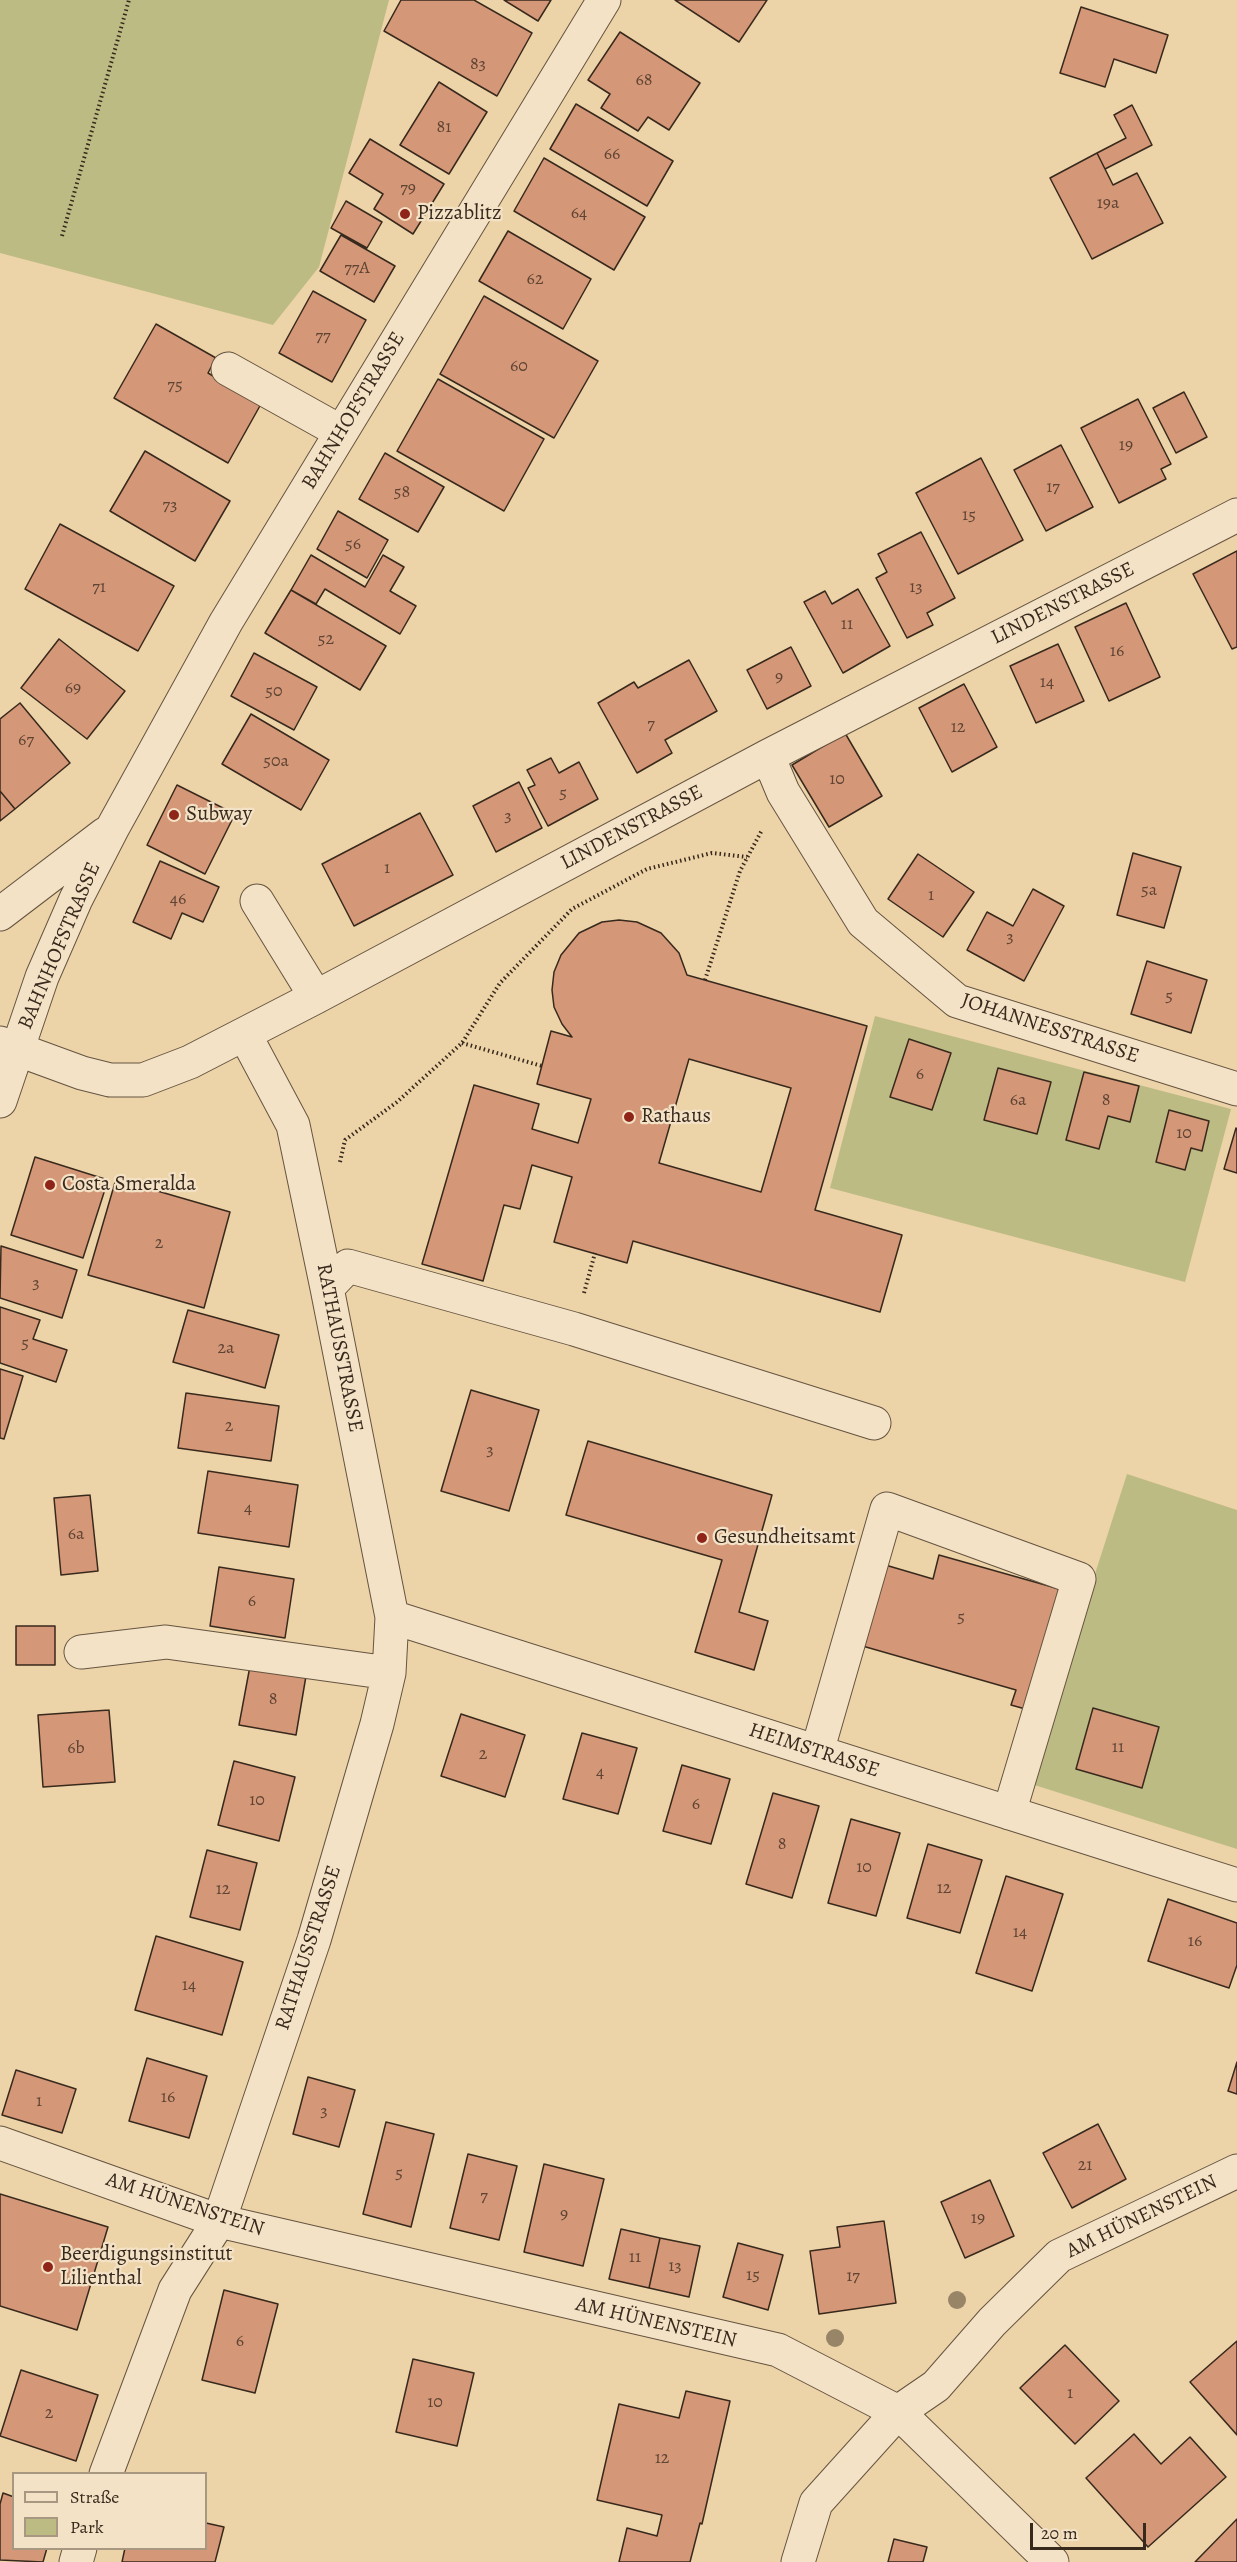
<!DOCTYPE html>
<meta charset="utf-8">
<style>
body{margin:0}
#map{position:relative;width:1237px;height:2562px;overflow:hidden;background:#edd3a8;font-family:Alegreya,serif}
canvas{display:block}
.legend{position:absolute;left:12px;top:2472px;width:195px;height:78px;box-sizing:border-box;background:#f3e2c6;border:2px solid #a89882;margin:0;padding:8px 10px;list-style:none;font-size:18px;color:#38291d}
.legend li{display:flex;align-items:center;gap:12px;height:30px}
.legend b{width:30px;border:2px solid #a89882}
.scale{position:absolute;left:1030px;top:2523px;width:116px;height:27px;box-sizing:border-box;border:3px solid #38291d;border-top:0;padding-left:8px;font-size:18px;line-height:21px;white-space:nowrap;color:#38291d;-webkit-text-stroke:4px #f3e2c6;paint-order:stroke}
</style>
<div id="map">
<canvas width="1237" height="2562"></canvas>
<ul class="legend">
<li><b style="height:8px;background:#f3e2c6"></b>Straße</li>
<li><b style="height:16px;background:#bdbb84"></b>Park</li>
</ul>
<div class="scale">20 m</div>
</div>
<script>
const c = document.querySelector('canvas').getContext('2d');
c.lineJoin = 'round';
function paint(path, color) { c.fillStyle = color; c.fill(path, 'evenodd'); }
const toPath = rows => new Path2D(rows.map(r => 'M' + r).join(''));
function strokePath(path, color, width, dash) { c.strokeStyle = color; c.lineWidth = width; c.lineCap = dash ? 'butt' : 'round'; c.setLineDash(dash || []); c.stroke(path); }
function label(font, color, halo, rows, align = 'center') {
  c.font = font + ' Alegreya,serif'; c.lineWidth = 4.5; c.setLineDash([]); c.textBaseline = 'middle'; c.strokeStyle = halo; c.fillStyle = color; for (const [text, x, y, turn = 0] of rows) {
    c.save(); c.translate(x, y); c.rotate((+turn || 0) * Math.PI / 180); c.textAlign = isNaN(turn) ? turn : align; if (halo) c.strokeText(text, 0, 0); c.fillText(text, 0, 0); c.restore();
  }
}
paint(toPath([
 [0,0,389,0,319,267,273,325,0,253],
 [875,1016,1231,1109,1185,1282,830,1188],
 [1127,1474,1237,1510,1237,1849,1028,1783]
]), '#bdbb84');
const building = toPath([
 [401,0,474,0,532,33,497,96,384,31,401,0],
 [504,0,551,0,538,21,504,0],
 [675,0,767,0,739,42,675,0],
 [1081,7,1168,35,1156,73,1114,59,1105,87,1060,73,1081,7],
 [620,32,700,83,669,130,648,117,638,131,601,108,610,94,588,80,620,32],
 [439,82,487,112,449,174,400,145,439,82],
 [576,104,673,161,647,206,550,149,576,104],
 [1132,105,1152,145,1105,169,1097,153,1126,138,1114,115,1132,105],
 [370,139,444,184,413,234,374,209,383,194,349,173,370,139],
 [1097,153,1113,185,1137,173,1163,223,1092,259,1050,178,1097,153],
 [544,158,645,217,614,270,514,211,544,158],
 [346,201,382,222,367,248,331,228,346,201],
 [508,231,591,279,563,329,479,281,508,231],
 [341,235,395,266,374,302,320,271,341,235],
 [313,291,366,320,332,382,279,353,313,291],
 [484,296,598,361,554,438,440,374,484,296],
 [156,324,216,358,208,373,261,404,228,463,114,398,156,324],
 [438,379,544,439,504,511,397,451,438,379],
 [1184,392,1207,437,1176,453,1153,408,1184,392],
 [1138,399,1171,464,1161,469,1166,479,1119,503,1081,428,1138,399],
 [1061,445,1093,507,1046,531,1014,470,1061,445],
 [145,451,230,501,195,561,110,511,145,451],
 [385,453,444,487,418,532,359,499,385,453],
 [981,458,1023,540,958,574,916,493,981,458],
 [338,511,388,540,367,578,317,549,338,511],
 [60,524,174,586,138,651,25,589,60,524],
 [921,532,955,598,927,613,933,625,907,638,876,578,887,572,878,554,921,532],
 [1237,551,1237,647,1232,649,1193,574,1237,551],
 [311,555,365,587,383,555,404,567,390,591,416,606,400,634,325,589,316,604,291,590,311,555],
 [858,589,890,646,843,673,804,602,825,591,832,604,858,589],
 [291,590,386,646,360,690,265,633,291,590],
 [1126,603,1160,677,1109,701,1075,627,1126,603],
 [59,639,125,691,87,739,21,688,59,639],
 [1058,644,1084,701,1036,723,1010,666,1058,644],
 [791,647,811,686,767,709,747,670,791,647],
 [254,653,317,687,294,730,231,696,254,653],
 [689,660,717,711,665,740,672,753,637,773,598,703,634,682,638,688,689,660],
 [964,684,997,747,952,772,919,708,964,684],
 [20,703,70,763,15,809,0,791,0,719,20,703],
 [251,714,329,760,301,810,222,764,251,714],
 [845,733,882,796,829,827,792,765,845,733],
 [551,758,559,773,579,762,598,799,548,826,528,788,535,785,527,770,551,758],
 [519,782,542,828,496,852,473,806,519,782],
 [177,785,235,814,205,874,147,845,177,785],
 [0,791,15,809,0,821,0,791],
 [420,813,453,875,354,926,322,864,420,813],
 [1133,853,1181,867,1164,928,1117,915,1133,853],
 [918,854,974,892,943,937,888,899,918,854],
 [160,861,219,887,203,922,182,913,171,939,133,922,160,861],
 [1033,889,1064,906,1024,981,967,950,987,912,1013,926,1033,889],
 [619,920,637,922,661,933,679,953,687,975,867,1026,815,1210,902,1235,880,1312,633,1241,627,1263,554,1242,572,1177,532,1165,520,1209,504,1205,483,1281,422,1264,474,1085,539,1104,532,1129,578,1143,591,1099,537,1084,551,1031,572,1037,562,1024,554,1007,552,990,554,972,561,955,579,933,602,922,619,920],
 [689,1059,791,1088,761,1192,659,1163,689,1059],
 [1147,961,1207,980,1191,1033,1131,1014,1147,961],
 [909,1039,951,1053,932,1110,890,1097,909,1039],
 [998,1068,1051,1082,1037,1134,984,1120,998,1068],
 [1084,1072,1139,1086,1130,1122,1108,1116,1099,1149,1066,1140,1084,1072],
 [1169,1110,1209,1121,1202,1151,1191,1148,1185,1170,1156,1162,1169,1110],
 [1236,1128,1237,1129,1237,1173,1224,1169,1236,1128],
 [35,1157,108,1180,83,1258,11,1235,35,1157],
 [116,1179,230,1212,204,1308,88,1275,116,1179],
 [1,1246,77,1270,62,1318,0,1298,1,1246],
 [0,1307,40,1320,33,1339,67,1350,56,1382,0,1363,0,1307],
 [188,1310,279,1335,265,1388,173,1362,188,1310],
 [0,1369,23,1376,4,1439,0,1438,0,1369],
 [471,1390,539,1410,509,1511,441,1491,471,1390],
 [186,1393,279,1406,271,1461,178,1448,186,1393],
 [588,1441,772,1495,739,1612,768,1621,754,1670,695,1652,722,1560,566,1515,588,1441],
 [208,1471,298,1485,289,1547,198,1533,208,1471],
 [90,1495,98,1571,61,1575,54,1498,90,1495],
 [939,1555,1063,1590,1029,1710,1011,1705,1016,1690,859,1645,882,1564,933,1579,939,1555],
 [219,1567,294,1579,285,1638,210,1626,219,1567],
 [16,1626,55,1626,55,1665,16,1665,16,1626],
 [250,1666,306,1676,296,1735,239,1725,250,1666],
 [1093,1708,1159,1727,1142,1788,1076,1769,1093,1708],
 [109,1710,115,1782,43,1787,38,1715,109,1710],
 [461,1714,525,1735,505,1797,441,1776,461,1714],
 [582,1733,637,1748,618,1814,563,1799,582,1733],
 [234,1761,295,1777,279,1841,218,1825,234,1761],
 [682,1765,730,1779,711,1844,663,1831,682,1765],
 [773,1793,819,1806,792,1898,746,1884,773,1793],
 [851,1819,900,1833,876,1916,828,1903,851,1819],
 [928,1844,982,1860,960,1933,907,1918,928,1844],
 [207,1850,257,1863,240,1930,190,1917,207,1850],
 [1006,1876,1063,1894,1032,1991,976,1973,1006,1876],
 [1168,1899,1237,1923,1237,1965,1229,1988,1148,1961,1168,1899],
 [156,1936,243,1962,222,2035,135,2010,156,1936],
 [147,2058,207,2076,189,2138,129,2121,147,2058],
 [1237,2062,1237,2094,1228,2091,1237,2062],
 [16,2070,76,2089,62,2133,2,2115,16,2070],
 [308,2077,355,2090,339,2147,293,2134,308,2077],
 [386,2122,434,2134,411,2227,363,2214,386,2122],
 [1098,2124,1126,2179,1072,2208,1043,2153,1098,2124],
 [468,2154,517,2166,499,2240,450,2228,468,2154],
 [544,2164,604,2179,583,2266,524,2252,544,2164],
 [990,2180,1014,2236,965,2258,941,2202,990,2180],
 [0,2194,108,2227,77,2330,0,2306,0,2194],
 [884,2221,896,2303,819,2314,810,2251,840,2247,837,2227,884,2221],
 [621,2229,660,2238,649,2288,609,2279,621,2229],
 [660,2238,700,2246,689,2297,649,2288,660,2238],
 [738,2243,783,2255,768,2310,723,2297,738,2243],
 [224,2290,278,2304,255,2393,202,2380,224,2290],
 [1237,2341,1237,2435,1190,2382,1237,2341],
 [1065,2345,1119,2401,1075,2444,1020,2388,1065,2345],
 [413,2359,474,2373,457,2446,396,2432,413,2359],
 [21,2370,98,2395,76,2461,0,2436,21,2370],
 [686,2391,730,2401,702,2524,700,2523,690,2562,619,2562,627,2528,657,2536,662,2515,597,2500,619,2404,679,2418,686,2391],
 [1134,2434,1161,2464,1190,2437,1226,2477,1148,2547,1086,2478,1134,2434],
 [3,2493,14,2497,14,2548,47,2548,43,2562,0,2560,0,2504,3,2493],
 [1237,2519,1237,2562,1195,2562,1237,2519],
 [206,2523,224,2527,215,2562,122,2562,125,2548,206,2548,206,2523],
 [894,2539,927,2547,923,2562,888,2562,894,2539]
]);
paint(building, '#d49777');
strokePath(building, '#38291d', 1.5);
const minor = toPath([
 [228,369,341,432],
 [768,756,783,792,863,922,957,1001,1237,1089],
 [257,901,316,997],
 [0,914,105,834],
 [0,1043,82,1073,110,1080,143,1080,190,1062,316,997,768,756,1237,515],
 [0,1101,42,977,76,899,113,827,226,622,604,0],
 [327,1288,348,1266,574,1329,874,1423],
 [392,1617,1237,1885],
 [81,1652,166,1642,389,1673],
 [817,1752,887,1509,1079,1579,1009,1813],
 [0,2143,219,2221,778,2350,898,2412,1052,2562],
 [106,2474,175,2290,219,2221,314,1940,377,1724,389,1673,392,1617,327,1288,293,1125,245,1035],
 [76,2562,80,2548],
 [798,2562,816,2503,898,2412,936,2386,992,2322,1059,2256,1237,2171]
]);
strokePath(minor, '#655440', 35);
strokePath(toPath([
 [62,236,129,0],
 [705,980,740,871,762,830],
 [462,1043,542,1066],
 [340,1162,345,1140,397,1102,462,1043,500,983,572,909,647,869,712,853,747,857],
 [584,1293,595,1253]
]), '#38291d', 4, [1.5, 3]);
strokePath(minor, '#f3e2c6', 33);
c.fillStyle = '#988567';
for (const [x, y] of [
 [957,2300],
 [835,2338]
]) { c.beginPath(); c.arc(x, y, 9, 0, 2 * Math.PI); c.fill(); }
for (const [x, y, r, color] of [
 [405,214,6,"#8f2418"],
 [174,815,6,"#8f2418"],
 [629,1117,6,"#8f2418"],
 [50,1185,6,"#8f2418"],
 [702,1538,6,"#8f2418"],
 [48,2267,6,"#8f2418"]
]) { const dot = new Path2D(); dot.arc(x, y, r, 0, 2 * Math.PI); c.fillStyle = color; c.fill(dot); strokePath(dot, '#f3e2c6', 2); }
label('18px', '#5f4434', null, [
 ["83",478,65],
 ["68",644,81],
 ["81",444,128],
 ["66",612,155],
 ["79",408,189],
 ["19a",1108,204],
 ["64",579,214],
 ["77A",357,269],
 ["62",535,280],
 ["77",323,337],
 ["60",519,367],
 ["75",175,386],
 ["19",1126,446],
 ["17",1053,488],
 ["58",402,493],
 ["73",170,506],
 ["15",969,516],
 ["56",353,545],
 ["71",99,588],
 ["13",916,588],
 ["11",847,625],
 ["52",326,640],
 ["16",1117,652],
 ["9",779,678],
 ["14",1047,683],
 ["69",73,689],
 ["50",274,692],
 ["7",651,725],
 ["12",958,728],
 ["67",26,741],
 ["50a",276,762],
 ["10",837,780],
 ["5",563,794],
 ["3",508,817],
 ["1",387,869],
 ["5a",1149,891],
 ["1",931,896],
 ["46",178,900],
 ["3",1010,938],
 ["5",1169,997],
 ["6",920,1075],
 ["6a",1018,1101],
 ["8",1106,1101],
 ["10",1184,1134],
 ["2",159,1244],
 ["3",36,1284],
 ["5",25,1344],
 ["2a",226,1349],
 ["2",229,1427],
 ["3",490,1451],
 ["4",248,1509],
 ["6a",76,1535],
 ["6",252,1602],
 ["5",961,1618],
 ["8",273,1700],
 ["11",1118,1748],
 ["6b",76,1749],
 ["2",483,1755],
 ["4",600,1773],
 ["10",257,1801],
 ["6",696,1805],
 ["8",782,1845],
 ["10",864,1868],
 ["12",944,1889],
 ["12",223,1890],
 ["14",1020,1933],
 ["16",1195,1942],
 ["14",189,1986],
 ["16",168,2098],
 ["1",39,2102],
 ["3",324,2112],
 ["21",1085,2166],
 ["5",399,2174],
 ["7",484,2197],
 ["9",564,2215],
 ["19",978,2219],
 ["11",635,2258],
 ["13",675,2267],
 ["15",753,2276],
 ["17",853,2277],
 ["6",240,2342],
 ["1",1070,2394],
 ["10",435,2403],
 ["2",49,2414],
 ["12",662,2459]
]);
label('21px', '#38291d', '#f3e2c6', [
 ["Pizzablitz",417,214],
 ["Subway",186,815],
 ["Rathaus",641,1117],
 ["Costa Smeralda",62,1185],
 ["Gesundheitsamt",714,1538],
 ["Beerdigungsinstitut",60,2255],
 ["Lilienthal",60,2279]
], 'left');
label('21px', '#38291d', '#f3e2c6', [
 ["BAHNHOFSTRASSE",354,411,-59],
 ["LINDENSTRASSE",1063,604,-27],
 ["LINDENSTRASSE",632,828,-28],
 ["BAHNHOFSTRASSE",60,946,-67],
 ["JOHANNESSTRASSE",1050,1029,18],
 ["RATHAUSSTRASSE",339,1348,79],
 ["HEIMSTRASSE",814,1751,18],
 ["RATHAUSSTRASSE",309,1948,-72],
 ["AM HÜNENSTEIN",185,2205,18],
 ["AM HÜNENSTEIN",1142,2217,-26],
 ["AM HÜNENSTEIN",656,2323,13]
]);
</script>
